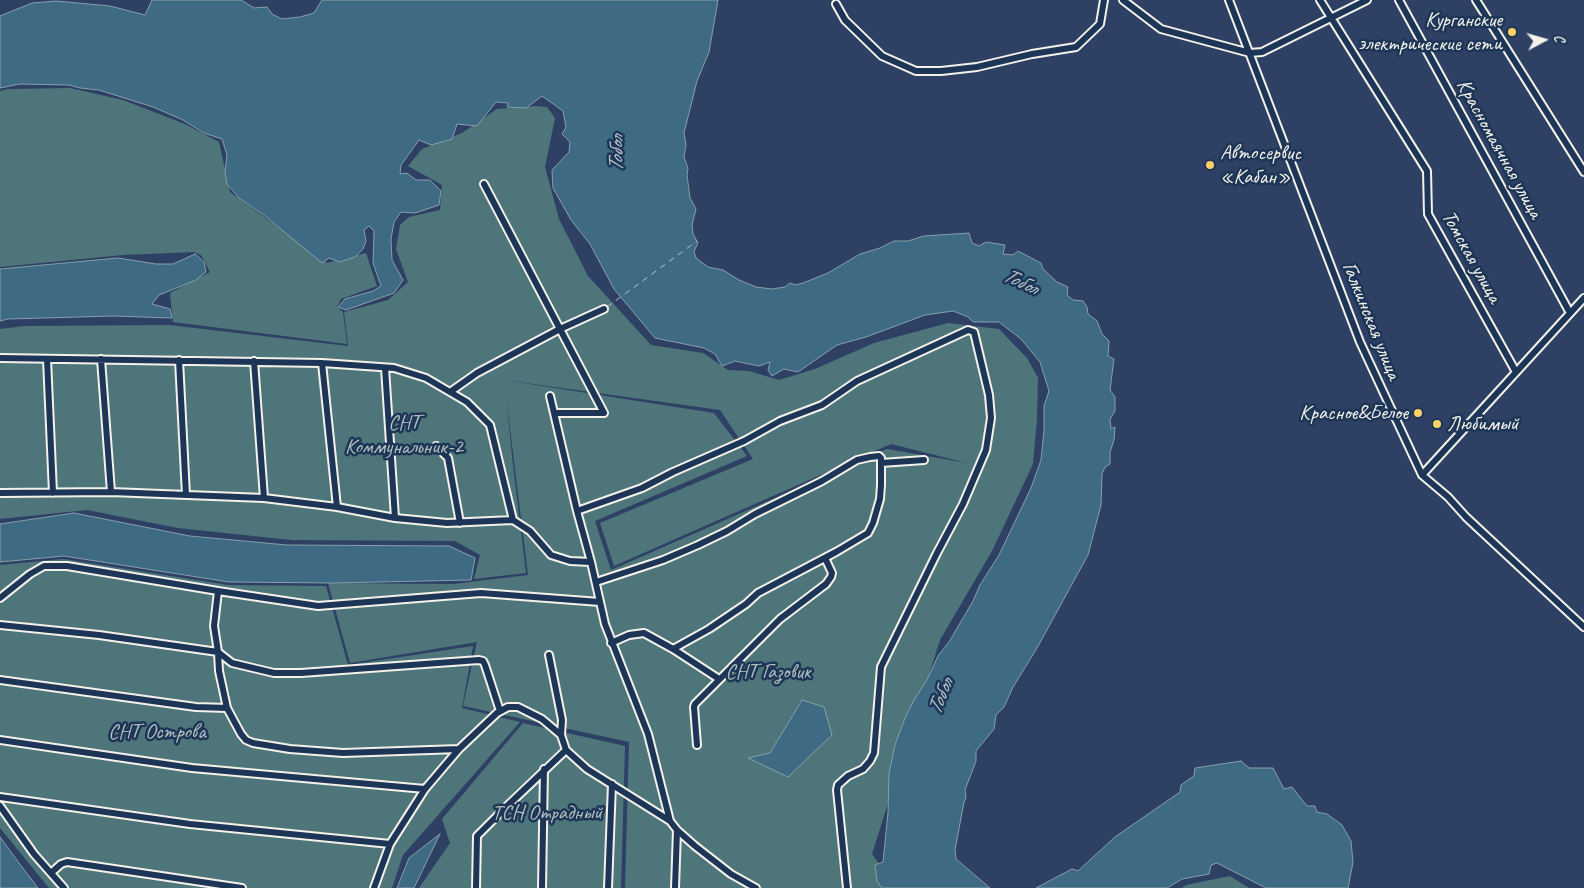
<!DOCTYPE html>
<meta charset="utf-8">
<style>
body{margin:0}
#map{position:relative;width:1584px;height:888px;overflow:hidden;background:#2e4165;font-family:Caveat,sans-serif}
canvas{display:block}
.north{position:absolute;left:1519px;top:15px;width:50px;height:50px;-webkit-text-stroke:4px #1d3557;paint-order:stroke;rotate:84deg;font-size:14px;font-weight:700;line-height:20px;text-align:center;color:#f4f1e8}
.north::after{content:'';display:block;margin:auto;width:18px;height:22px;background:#f4f1e8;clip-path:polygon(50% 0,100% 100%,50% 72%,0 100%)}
</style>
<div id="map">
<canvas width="1584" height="888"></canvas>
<div class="north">С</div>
</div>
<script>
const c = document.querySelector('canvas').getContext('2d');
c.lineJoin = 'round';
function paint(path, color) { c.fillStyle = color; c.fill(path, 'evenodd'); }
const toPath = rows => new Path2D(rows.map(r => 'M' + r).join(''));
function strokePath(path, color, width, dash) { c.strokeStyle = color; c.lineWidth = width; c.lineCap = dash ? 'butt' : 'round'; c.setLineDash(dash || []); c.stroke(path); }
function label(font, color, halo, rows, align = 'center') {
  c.font = font + ' Caveat,sans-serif'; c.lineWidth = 5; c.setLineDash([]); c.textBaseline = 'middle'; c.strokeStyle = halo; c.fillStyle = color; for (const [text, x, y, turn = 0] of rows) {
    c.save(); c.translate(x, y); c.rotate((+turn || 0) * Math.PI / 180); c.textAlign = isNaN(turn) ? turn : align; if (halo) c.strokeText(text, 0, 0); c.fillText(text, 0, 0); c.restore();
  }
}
paint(toPath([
 [70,88,123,100,185,124,219,142,230,192,327,263,366,253,377,286,341,299,337,307,343,312,347,344,173,322,170,293,210,272,201,255,194,252,123,255,0,267,0,91,8,89],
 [536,106,547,107,555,118,545,167,559,219,588,276,651,345,703,353,728,370,749,371,779,380,815,369,874,343,948,323,999,329,1027,358,1038,378,1037,419,1033,464,992,551,940,640,872,854,897,888,625,888,629,742,463,706,477,642,350,663,328,583,453,584,528,575,506,396,512,456,526,573,474,579,480,555,455,541,291,540,178,528,87,510,0,519,0,329,25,326,169,325,348,346,344,312,388,300,408,282,396,249,400,225,409,217,440,210,442,185,408,166,422,149,462,133,497,109],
 [504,380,720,410,753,459,600,523,614,566,891,444,967,463,887,449,611,570,595,521,747,456,714,413],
 [63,559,228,585,326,586,348,665,473,646,462,708,520,722,403,855,392,888,49,888,0,828,0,565],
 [523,723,625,746,621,888,419,888,450,843,442,819],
 [1230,876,1249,888,1182,888,1186,885]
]), '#4e767a');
const water = toPath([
 [152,0,241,0,254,8,267,7,272,14,282,19,300,17,314,13,322,0,718,0,709,52,697,81,684,133,686,145,684,157,688,168,687,175,690,198,696,209,692,225,693,234,698,243,694,251,696,258,708,267,723,270,739,280,756,287,772,289,785,287,790,283,795,285,803,283,828,273,860,254,880,248,894,241,908,241,924,236,969,233,972,243,979,246,986,242,1005,245,1003,254,1013,255,1018,251,1041,263,1043,269,1057,282,1068,287,1067,295,1073,300,1083,301,1087,307,1088,314,1097,321,1102,334,1109,341,1108,356,1114,359,1110,390,1115,397,1115,411,1110,419,1111,429,1115,427,1114,440,1110,452,1110,464,1105,467,1102,474,1101,505,1088,555,1037,648,1013,687,1004,707,996,715,994,729,976,751,976,761,965,790,966,798,964,802,955,850,956,859,990,888,882,888,877,881,875,865,883,862,888,813,889,773,895,745,905,718,914,700,927,680,938,656,949,642,973,601,980,585,999,555,1031,488,1041,460,1044,430,1044,406,1049,391,1040,362,1021,339,999,322,973,322,968,317,953,311,925,315,866,337,837,345,798,372,784,369,772,376,768,370,770,362,759,366,735,361,722,366,715,354,704,348,655,338,614,289,590,244,571,220,553,188,552,170,569,152,570,142,562,134,566,127,563,111,542,96,526,108,507,107,508,103,496,102,477,126,457,124,452,139,431,145,419,140,401,165,400,174,407,173,416,180,430,180,441,191,439,205,415,213,401,212,394,222,391,239,392,260,403,280,394,293,346,310,338,307,345,299,373,291,381,286,373,263,374,231,369,226,364,230,366,241,363,249,355,257,340,262,329,258,322,263,265,216,239,198,227,184,225,172,227,155,222,139,204,133,183,120,153,107,99,90,80,88,69,85,20,84,0,88,0,16,32,3,56,1,110,6,145,15,152,0],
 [195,254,204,262,206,272,196,280,159,295,152,304,170,309,172,318,113,316,8,319,0,321,0,269,118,258,156,264,173,264,195,254],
 [74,513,190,536,287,545,449,546,475,558,471,580,332,583,229,582,64,556,0,562,0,524,74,513],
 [802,700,824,707,832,735,788,777,748,758,770,753,802,700],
 [1241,761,1249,768,1273,768,1284,789,1292,787,1307,806,1315,806,1317,812,1327,814,1342,825,1351,841,1353,862,1348,888,1266,888,1217,863,1211,865,1209,874,1182,879,1167,888,1036,888,1072,869,1078,871,1115,837,1180,792,1181,785,1194,776,1195,768,1241,761],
 [440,834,414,888,397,888,409,858,440,834],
 [0,837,22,867,38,888,0,888,0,837]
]);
paint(water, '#3e6a83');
strokePath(water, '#87a0ab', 1);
strokePath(toPath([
 [607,307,697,241]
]), '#b4c2c5', 1, [6, 5]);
const street = toPath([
 [1123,0,1161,29,1250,53,1262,52,1367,0],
 [1229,0,1360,342,1422,475,1448,497,1466,517,1584,627],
 [1320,0,1427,171,1428,214,1516,372],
 [1399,0,1570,313],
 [1476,0,1584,172],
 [836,4,845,20,882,56,916,71,941,71,977,67,1032,54,1076,47,1100,24,1104,0],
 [484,184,604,413,554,413],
 [0,358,322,363,394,368,426,378,467,402,490,425,513,520],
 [47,359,53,493],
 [101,359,111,492],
 [179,360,186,495],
 [254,361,264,498],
 [322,363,337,507],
 [385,368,395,518],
 [450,392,477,373,560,329,604,309],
 [550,396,577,511,591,562],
 [436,446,448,458,460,523],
 [881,463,924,460],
 [1422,475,1584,298],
 [0,493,111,492,264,498,337,507,395,518,447,523,513,520,530,531,551,555,570,561,591,562,605,624,648,734,670,821],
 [577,511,642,488,673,472,744,441,780,421,822,405,857,381,968,330,974,332,989,395,991,418,986,450,963,504,937,553,881,667,874,753,870,761,863,769,848,776,838,785,837,790,847,888],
 [596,582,663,560,698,545,727,531,755,514,822,481,857,460,870,457,879,456,881,458,881,485,880,499,873,523,868,533,836,552,758,593,746,604,709,629,673,649,644,633,629,635,611,643],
 [218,591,214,626,218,652,219,671,227,708,241,734,246,740,253,743,290,749,343,753,459,749],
 [0,598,30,574,44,566,67,566,218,591,318,606,481,593,600,602],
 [0,625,99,635,218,652,232,663,274,673,301,673,479,660,483,661,485,665,500,711],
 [673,649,719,679],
 [549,655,562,720,561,735],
 [0,680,196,707,227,708],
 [0,740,192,768,425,789],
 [697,745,694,707,695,704,780,619,826,584,831,577,832,573,825,558],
 [0,797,190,824,390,844],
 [0,806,34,854,64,888],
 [51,873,61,864,67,862,242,888],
 [374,888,390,844,425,789,459,749,497,713,508,707,518,707,542,719,561,735,566,750],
 [476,888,477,836,506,807,566,750,587,769,670,821,677,830,695,846,731,874,756,888],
 [542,888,544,769],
 [608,888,612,784],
 [675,888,677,830]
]);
strokePath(street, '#f4f1e8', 10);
strokePath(street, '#1d3557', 6);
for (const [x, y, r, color] of [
 [1512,32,5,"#ffd166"],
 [1210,165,5,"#ffd166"],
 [1418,413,5,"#ffd166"],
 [1437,424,5,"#ffd166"]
]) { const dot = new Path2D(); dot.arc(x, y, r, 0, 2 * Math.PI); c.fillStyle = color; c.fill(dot); strokePath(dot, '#1d3557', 2); }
label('21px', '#f4f1e8', '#1d3557', [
 ["Курганские",1502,20],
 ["электрические сети",1502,44],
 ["Автосервис",1220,153,"left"],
 ["«Кабан»",1220,177,"left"],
 ["Красное&Белое",1408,413],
 ["Любимый",1447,424,"left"]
], 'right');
label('21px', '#f4f1e8', '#1d3557', [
 ["Красномаячная улица",1499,149,61],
 ["Томская улица",1471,257,61],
 ["Галкинская улица",1371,321,68]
]);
label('21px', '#b2c0bc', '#1d3557', [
 ["СНТ",404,423],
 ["Коммунальник-2",404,447],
 ["СНТ Газовик",768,672],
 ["СНТ Острова",157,732],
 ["ТСН Отрадный",547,813]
]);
label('italic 22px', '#b4c2c5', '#1d3557', [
 ["Тобол",617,154,-89],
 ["Тобол",1020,282,25],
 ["Тобол",941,697,-68]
]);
</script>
